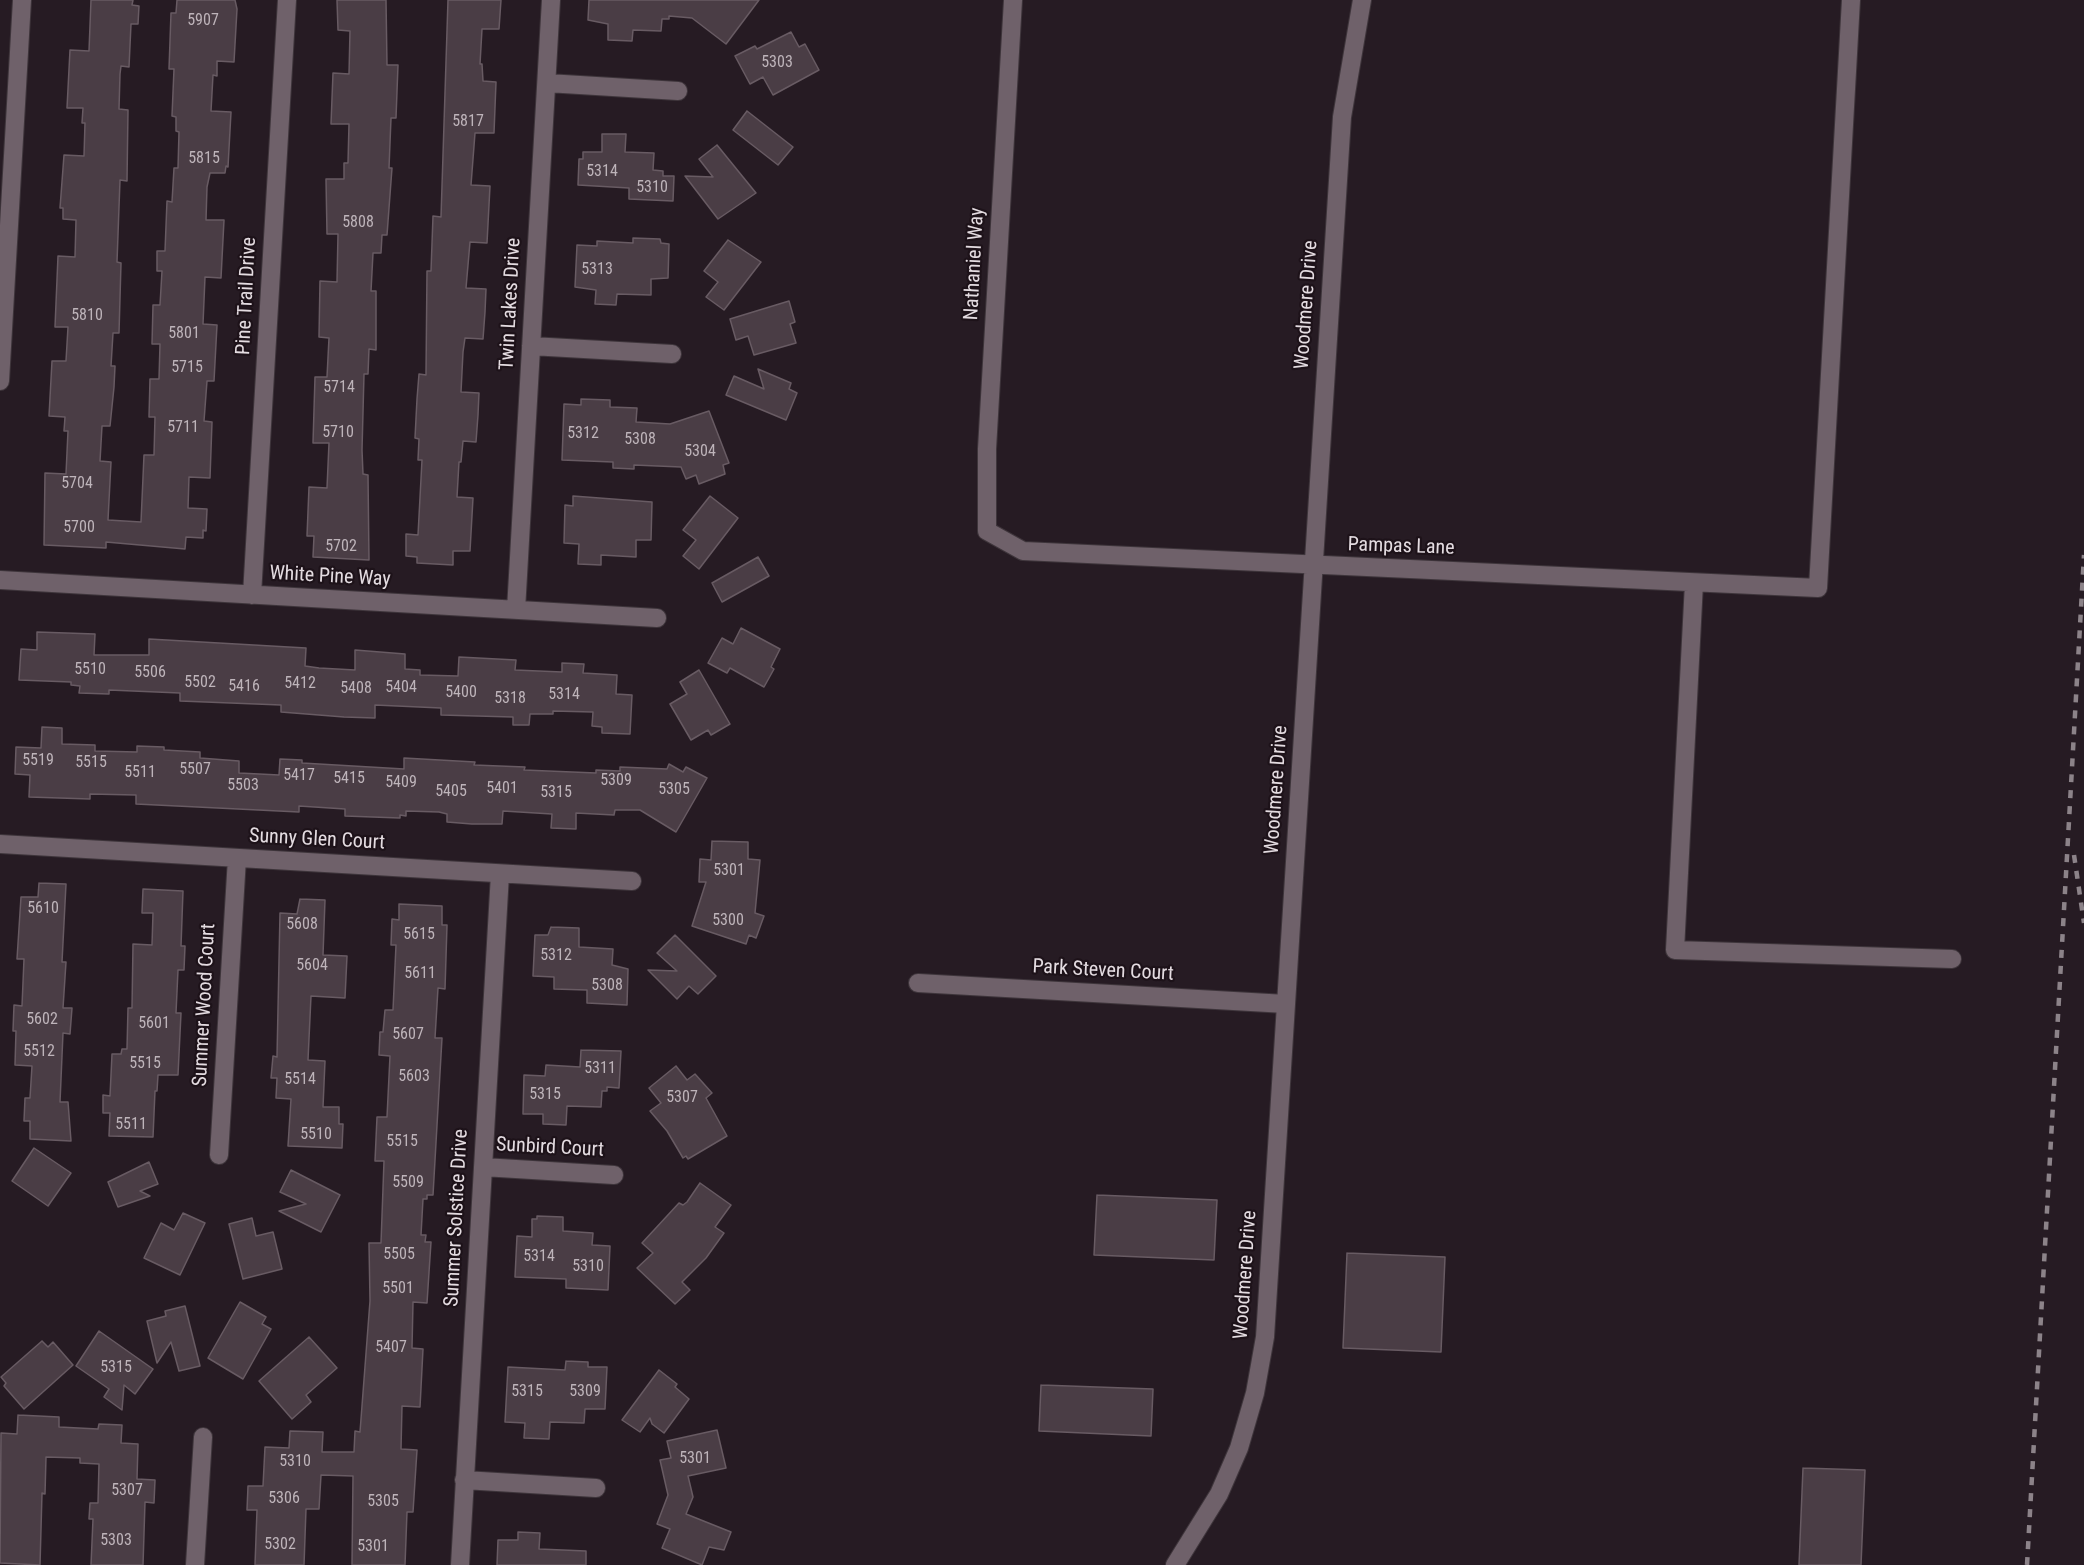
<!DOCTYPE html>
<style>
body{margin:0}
canvas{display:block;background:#261b23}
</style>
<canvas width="2084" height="1565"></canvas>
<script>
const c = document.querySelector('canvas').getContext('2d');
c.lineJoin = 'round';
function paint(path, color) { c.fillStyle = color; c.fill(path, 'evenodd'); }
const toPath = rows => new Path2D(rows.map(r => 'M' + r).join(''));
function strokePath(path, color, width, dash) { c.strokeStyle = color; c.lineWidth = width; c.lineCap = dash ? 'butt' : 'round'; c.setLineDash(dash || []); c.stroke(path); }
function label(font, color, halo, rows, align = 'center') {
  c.font = font + ' "Roboto Condensed",sans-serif'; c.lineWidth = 4.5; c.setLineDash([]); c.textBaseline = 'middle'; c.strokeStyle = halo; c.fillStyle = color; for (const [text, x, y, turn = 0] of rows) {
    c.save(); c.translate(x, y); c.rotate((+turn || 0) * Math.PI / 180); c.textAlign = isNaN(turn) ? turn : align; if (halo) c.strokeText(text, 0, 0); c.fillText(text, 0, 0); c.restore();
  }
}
const building = toPath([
 [91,0,133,0,132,5,139,6,138,24,131,24,129,67,121,66,120,74,119,109,128,110,127,181,120,180,117,262,121,263,119,333,113,333,111,366,115,366,114,387,110,426,102,426,100,461,111,462,108,520,141,522,144,455,154,455,155,417,149,417,150,379,159,379,160,344,152,344,153,305,160,305,162,271,157,271,157,251,165,251,167,201,172,202,174,168,178,168,179,132,176,131,176,117,172,116,174,69,169,69,171,13,176,13,177,0,235,0,237,9,234,62,217,61,217,76,213,75,211,111,231,112,228,167,226,166,225,173,210,173,207,187,206,220,224,220,221,278,205,277,203,324,217,325,214,381,207,381,204,421,212,422,210,478,189,477,188,508,207,509,206,531,203,530,203,538,186,537,185,549,106,542,106,548,44,545,45,473,66,474,68,431,64,431,65,417,49,416,52,361,66,361,68,327,55,327,58,256,75,257,76,220,63,219,63,208,60,208,64,155,84,156,85,123,82,123,83,108,67,108,70,50,89,51,91,0],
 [337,0,386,0,387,65,398,65,396,118,391,118,389,168,392,168,387,235,382,235,381,253,373,253,371,291,376,291,376,350,369,349,368,374,364,374,362,450,363,474,368,475,369,560,313,557,314,536,307,536,309,487,327,488,329,443,313,443,315,377,327,377,329,338,319,337,320,281,337,282,338,234,327,234,326,179,344,179,344,163,348,163,349,124,331,124,333,73,349,74,350,31,338,30,337,0],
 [448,0,501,0,499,29,482,29,480,64,482,64,483,81,496,82,494,133,475,133,471,185,490,186,487,243,470,242,466,288,486,289,485,312,483,339,465,338,463,352,461,392,479,393,478,415,476,442,463,441,461,462,459,462,457,497,473,498,470,551,453,551,453,565,417,563,417,557,406,556,406,534,418,535,422,460,418,460,419,439,415,438,417,399,419,374,426,375,427,271,431,271,433,216,441,217,448,0],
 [589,0,759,0,726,44,692,18,669,16,669,19,662,19,661,31,633,30,632,41,608,40,608,24,588,20,589,0],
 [791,32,799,47,805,44,819,70,773,95,763,77,750,84,735,56,755,46,757,49,791,32],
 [747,111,793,147,778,165,733,130,747,111],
 [602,134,626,134,625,152,654,153,653,170,663,171,663,176,674,176,673,201,629,199,629,188,578,185,579,159,583,159,583,152,602,152,602,134],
 [717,145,756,193,718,219,685,176,713,177,699,159,717,145],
 [633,238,660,239,661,243,669,244,668,278,651,279,651,295,617,294,616,305,595,304,596,290,575,287,577,245,597,246,597,241,633,243,633,238],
 [728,240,761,262,724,310,706,297,718,282,704,271,728,240],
 [789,301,795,322,790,324,796,343,754,355,748,336,736,340,730,319,789,301],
 [758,369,791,383,789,389,797,393,786,420,726,395,734,376,764,389,758,369],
 [581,399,610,400,610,407,637,408,636,422,670,424,709,411,729,463,723,465,725,474,699,484,696,475,686,479,681,467,634,465,634,469,613,468,613,462,562,460,564,404,581,405,581,399],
 [573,496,652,502,651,540,636,540,636,557,601,555,601,565,578,564,579,544,564,543,565,505,573,506,573,496],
 [710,496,738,518,699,569,683,556,696,540,683,530,710,496],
 [758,557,769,576,722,602,712,583,758,557],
 [741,628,780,649,771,667,774,669,764,687,730,668,727,673,708,663,722,638,733,644,741,628],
 [37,632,95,634,94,655,149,655,149,639,306,648,305,666,319,668,355,670,355,650,405,654,405,669,420,670,420,675,458,676,459,657,516,660,515,670,562,672,562,663,584,664,583,673,617,675,616,694,632,695,630,734,602,733,602,727,592,726,593,712,553,711,553,714,530,714,529,725,513,725,513,717,441,715,441,708,375,705,375,718,344,717,281,712,281,705,180,701,180,693,109,690,109,694,79,693,80,686,71,685,71,682,19,680,21,649,37,650,37,632],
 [699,670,730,724,711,735,708,730,691,740,670,704,687,694,680,682,699,670],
 [42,727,62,728,62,744,95,745,95,751,137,752,137,746,164,747,164,750,200,752,200,758,239,761,239,773,279,775,280,759,302,760,302,763,404,769,404,758,475,762,474,765,525,767,524,770,596,773,596,770,620,771,620,767,667,769,669,764,683,772,686,767,707,778,676,832,640,810,615,810,614,815,576,813,576,829,551,828,552,814,503,811,502,824,472,824,447,822,447,814,439,812,406,811,406,816,400,815,400,818,345,816,345,809,299,806,299,812,136,804,136,795,90,794,90,799,29,797,30,775,15,774,16,747,41,748,42,727],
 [712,841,748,842,748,859,760,860,755,913,764,916,756,938,749,935,746,944,692,926,706,882,699,882,700,859,711,860,712,841],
 [39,883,66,884,62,962,66,962,63,1008,72,1008,70,1034,63,1033,60,1102,68,1102,71,1141,30,1139,30,1121,24,1121,25,1098,30,1098,32,1066,15,1065,16,1031,13,1031,14,1005,22,1006,24,959,17,959,21,897,38,897,39,883],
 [143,889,183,891,181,946,185,946,184,970,178,970,176,1013,181,1013,178,1075,158,1075,157,1091,155,1091,153,1137,109,1136,110,1113,103,1113,103,1095,110,1096,112,1054,121,1054,122,1049,127,1049,128,1008,132,1008,133,944,152,945,153,913,142,913,143,889],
 [300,899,325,900,323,955,347,956,345,998,311,996,308,1060,325,1061,323,1107,339,1107,339,1124,343,1124,342,1148,288,1146,291,1099,276,1098,277,1078,271,1078,273,1056,277,1057,280,913,297,914,300,899],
 [399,904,442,906,442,925,447,925,445,989,438,988,435,1038,442,1038,433,1195,427,1195,427,1199,423,1199,421,1235,426,1235,425,1242,431,1242,427,1303,413,1302,412,1348,423,1349,420,1407,402,1406,401,1449,417,1450,413,1512,407,1512,405,1565,352,1565,353,1476,321,1475,319,1509,306,1509,304,1565,255,1565,257,1510,247,1510,248,1486,263,1486,265,1447,289,1448,290,1431,323,1432,322,1452,354,1452,355,1431,360,1432,370,1301,369,1243,381,1243,384,1161,375,1161,377,1117,387,1117,390,1056,379,1055,380,1032,383,1032,385,1010,393,1010,396,945,391,945,392,919,399,920,399,904],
 [551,927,579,928,579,947,613,949,612,965,628,969,627,1005,587,1003,587,990,554,989,554,977,533,976,535,935,548,935,551,927],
 [675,935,716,976,698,994,689,986,677,999,648,970,677,971,657,953,675,935],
 [581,1050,621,1051,619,1088,607,1087,607,1091,602,1091,601,1107,567,1106,566,1125,543,1124,543,1114,523,1114,524,1075,545,1076,546,1065,580,1067,581,1050],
 [676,1066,687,1080,695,1074,712,1093,706,1098,727,1136,688,1159,686,1156,683,1158,667,1131,650,1111,661,1103,649,1088,676,1066],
 [34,1148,71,1173,48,1206,12,1181,34,1148],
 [149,1162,158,1184,140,1191,150,1196,118,1207,108,1182,149,1162],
 [291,1170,340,1195,321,1232,279,1211,306,1204,280,1192,291,1170],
 [700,1183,731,1205,715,1227,724,1233,706,1258,682,1282,690,1290,675,1304,637,1268,653,1253,642,1243,679,1203,683,1205,687,1202,700,1183],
 [1097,1195,1217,1200,1214,1260,1094,1255,1097,1195],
 [183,1213,205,1223,180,1275,144,1258,161,1223,174,1230,183,1213],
 [537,1216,563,1217,563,1231,593,1233,592,1245,610,1246,608,1290,566,1288,566,1279,515,1277,517,1236,532,1237,532,1219,537,1219,537,1216],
 [252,1218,256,1236,273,1232,282,1269,243,1279,229,1224,252,1218],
 [1347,1253,1445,1257,1441,1352,1343,1348,1347,1253],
 [240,1302,266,1317,262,1324,271,1329,243,1379,208,1358,240,1302],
 [185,1306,200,1366,179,1371,171,1342,157,1363,147,1321,166,1316,165,1311,185,1306],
 [99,1331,153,1369,135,1394,124,1385,122,1410,104,1397,109,1389,76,1366,99,1331],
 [309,1337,337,1368,306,1395,311,1402,292,1419,259,1381,309,1337],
 [42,1341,48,1347,53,1342,73,1365,24,1409,4,1386,6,1383,1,1377,42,1341],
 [566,1361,588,1362,588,1367,607,1367,605,1409,585,1409,584,1423,550,1422,549,1439,524,1438,525,1423,505,1422,508,1367,565,1370,566,1361],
 [659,1370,677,1384,675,1387,689,1399,664,1433,652,1424,650,1418,640,1432,622,1420,659,1370],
 [1041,1385,1153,1389,1151,1436,1039,1431,1041,1385],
 [18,1415,59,1417,59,1427,98,1429,99,1424,122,1425,121,1443,138,1444,137,1479,155,1480,154,1503,145,1502,143,1565,91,1565,93,1519,89,1519,90,1503,98,1503,99,1464,80,1463,80,1458,46,1457,45,1494,42,1493,40,1565,0,1563,1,1433,17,1434,18,1415],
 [717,1430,726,1468,688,1476,693,1497,686,1514,731,1532,724,1550,709,1547,702,1565,662,1548,670,1529,657,1524,668,1495,660,1460,671,1458,667,1441,717,1430],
 [1803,1468,1865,1470,1861,1565,1799,1565,1803,1468],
 [518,1532,540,1533,539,1549,586,1551,586,1565,497,1565,498,1540,518,1540,518,1532]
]);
paint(building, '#4a3d45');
strokePath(building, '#685b63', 1.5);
const street = toPath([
 [1013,0,987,449,987,531,1023,551,1818,588,1851,0],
 [547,83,678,91],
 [531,346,672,354],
 [0,381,22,0],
 [0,580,657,618],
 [1694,583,1675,950,1952,959],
 [252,595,287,0],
 [516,610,551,0],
 [0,844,632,881],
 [918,983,1286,1004],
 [219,1155,237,858],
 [483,1167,614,1175],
 [464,1480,596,1488],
 [195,1565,203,1437],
 [460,1565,500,874],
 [1175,1565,1219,1494,1239,1448,1255,1393,1265,1337,1342,117,1362,0]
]);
strokePath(street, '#3e353b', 20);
strokePath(street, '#6f616a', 18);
strokePath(toPath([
 [2074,855,2084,923],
 [2027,1565,2084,555]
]), '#8c8389', 4.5, [8, 8]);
label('16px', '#beb4ba', null, [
 ["5907",203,21],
 ["5303",777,63],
 ["5817",468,122],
 ["5815",204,159],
 ["5314",602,172],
 ["5310",652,188],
 ["5808",358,223],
 ["5313",597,270],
 ["5810",87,316],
 ["5801",184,334],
 ["5715",187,368],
 ["5714",339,388],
 ["5711",183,428],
 ["5710",338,433],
 ["5312",583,434],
 ["5308",640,440],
 ["5304",700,452],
 ["5704",77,484],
 ["5700",79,528],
 ["5702",341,547],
 ["5510",90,670],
 ["5506",150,673],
 ["5502",200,683],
 ["5412",300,684],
 ["5416",244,687],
 ["5404",401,688],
 ["5408",356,689],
 ["5400",461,693],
 ["5314",564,695],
 ["5318",510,699],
 ["5519",38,761],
 ["5515",91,763],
 ["5507",195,770],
 ["5511",140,773],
 ["5417",299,776],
 ["5415",349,779],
 ["5309",616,781],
 ["5409",401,783],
 ["5503",243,786],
 ["5401",502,789],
 ["5305",674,790],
 ["5405",451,792],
 ["5315",556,793],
 ["5301",729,871],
 ["5610",43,909],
 ["5300",728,921],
 ["5608",302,925],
 ["5615",419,935],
 ["5312",556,956],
 ["5604",312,966],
 ["5611",420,974],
 ["5308",607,986],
 ["5602",42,1020],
 ["5601",154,1024],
 ["5607",408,1035],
 ["5512",39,1052],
 ["5515",145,1064],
 ["5311",600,1069],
 ["5603",414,1077],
 ["5514",300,1080],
 ["5315",545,1095],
 ["5307",682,1098],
 ["5511",131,1125],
 ["5510",316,1135],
 ["5515",402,1142],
 ["5509",408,1183],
 ["5505",399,1255],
 ["5314",539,1257],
 ["5310",588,1267],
 ["5501",398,1289],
 ["5407",391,1348],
 ["5315",116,1368],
 ["5315",527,1392],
 ["5309",585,1392],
 ["5301",695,1459],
 ["5310",295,1462],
 ["5307",127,1491],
 ["5306",284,1499],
 ["5305",383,1502],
 ["5303",116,1541],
 ["5302",280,1545],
 ["5301",373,1547]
]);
label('20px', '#e4dce1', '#1d1219', [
 ["Nathaniel Way",975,264,-87],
 ["Pine Trail Drive",247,296,-87],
 ["Twin Lakes Drive",511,304,-87],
 ["Woodmere Drive",1307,305,-86],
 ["Pampas Lane",1401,547,2],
 ["White Pine Way",330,577,3],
 ["Woodmere Drive",1277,790,-86],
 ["Sunny Glen Court",317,840,3],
 ["Park Steven Court",1103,971,3],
 ["Summer Wood Court",205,1005,-87],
 ["Sunbird Court",550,1148,3],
 ["Summer Solstice Drive",457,1218,-87],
 ["Woodmere Drive",1246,1275,-86]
]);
</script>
